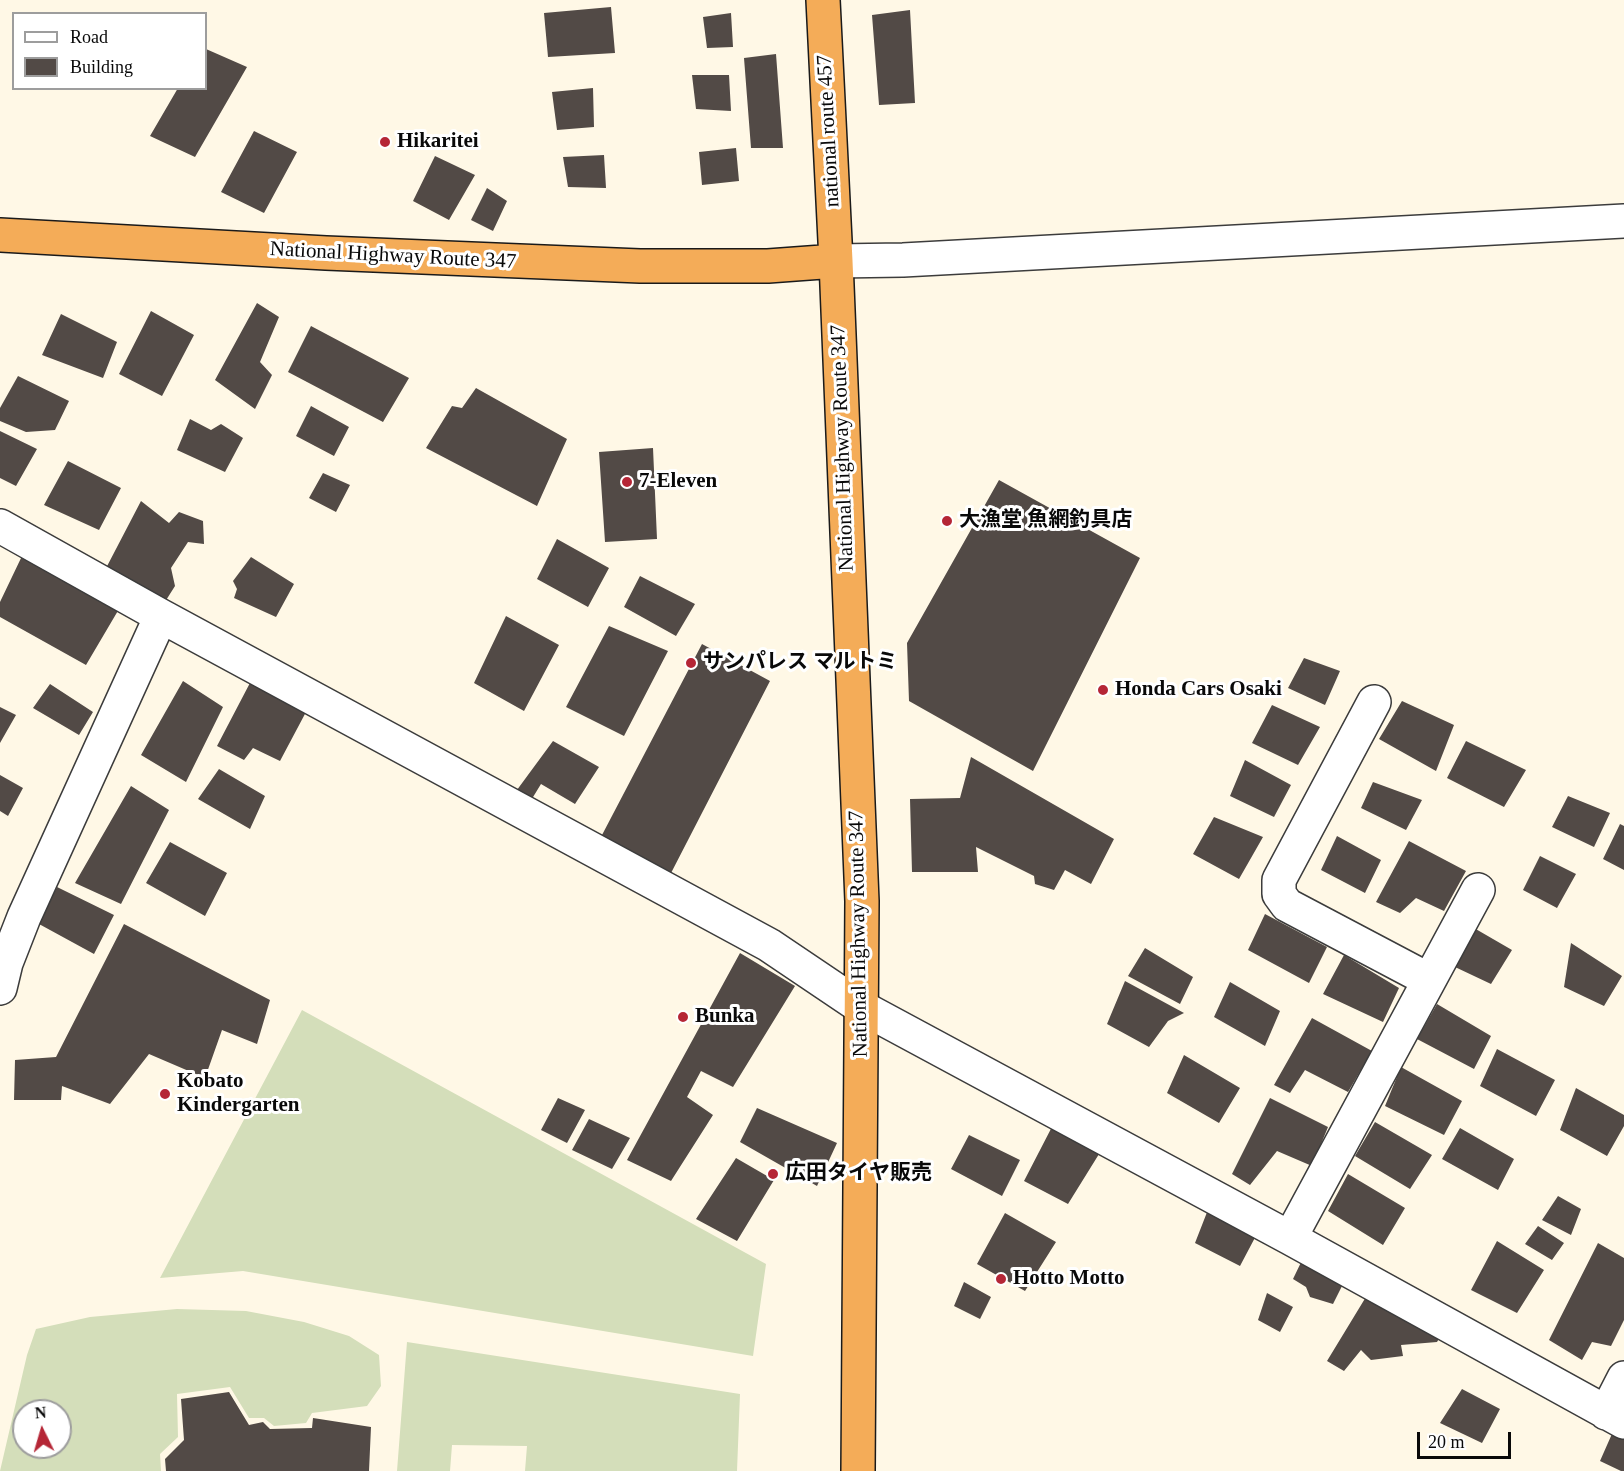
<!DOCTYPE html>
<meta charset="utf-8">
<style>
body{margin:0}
#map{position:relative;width:1624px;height:1471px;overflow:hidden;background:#fff8e6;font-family:"Times New Roman",serif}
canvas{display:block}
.legend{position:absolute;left:12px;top:12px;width:195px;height:78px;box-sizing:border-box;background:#fff;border:2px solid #9d9d9d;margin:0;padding:8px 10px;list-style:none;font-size:18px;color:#090909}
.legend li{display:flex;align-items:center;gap:12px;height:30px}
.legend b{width:30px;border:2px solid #9d9d9d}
.north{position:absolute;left:12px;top:1399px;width:60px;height:60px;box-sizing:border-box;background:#fff;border:2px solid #9d9d9d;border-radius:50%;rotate:355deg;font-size:16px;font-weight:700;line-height:24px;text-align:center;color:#090909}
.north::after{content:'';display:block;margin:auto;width:21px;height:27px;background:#b52636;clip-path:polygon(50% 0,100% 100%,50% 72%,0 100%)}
.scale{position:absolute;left:1417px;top:1432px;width:94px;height:27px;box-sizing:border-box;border:3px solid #090909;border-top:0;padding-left:8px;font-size:18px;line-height:21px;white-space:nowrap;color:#090909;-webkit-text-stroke:4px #fff;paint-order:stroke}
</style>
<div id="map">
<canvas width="1624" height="1471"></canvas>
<ul class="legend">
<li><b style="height:8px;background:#fff"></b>Road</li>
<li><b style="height:16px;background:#524a46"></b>Building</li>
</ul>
<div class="north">N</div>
<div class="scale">20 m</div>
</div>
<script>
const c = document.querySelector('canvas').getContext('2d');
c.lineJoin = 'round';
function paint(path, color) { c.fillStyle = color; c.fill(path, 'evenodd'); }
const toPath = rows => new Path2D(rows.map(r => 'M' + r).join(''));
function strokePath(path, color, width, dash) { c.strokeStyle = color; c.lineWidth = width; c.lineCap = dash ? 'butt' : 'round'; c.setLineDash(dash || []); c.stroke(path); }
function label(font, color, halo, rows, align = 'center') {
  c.font = font + ' "Times New Roman","Noto Sans JP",serif'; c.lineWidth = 6; c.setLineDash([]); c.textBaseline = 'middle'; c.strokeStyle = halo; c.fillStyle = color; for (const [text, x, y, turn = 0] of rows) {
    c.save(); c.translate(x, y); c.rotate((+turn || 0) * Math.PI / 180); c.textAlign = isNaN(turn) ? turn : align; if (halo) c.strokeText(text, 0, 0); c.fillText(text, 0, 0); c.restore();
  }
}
paint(toPath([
 [302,1010,766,1264,753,1356,243,1271,160,1278],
 [177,1309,246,1311,304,1322,349,1336,379,1355,381,1386,367,1406,312,1413,306,1423,274,1426,264,1418,249,1418,230,1387,177,1394,178,1437,160,1454,161,1471,0,1471,27,1355,36,1329,90,1317],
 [24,1411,60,1411,60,1447,24,1447],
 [407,1342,740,1394,737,1471,525,1471,527,1446,452,1445,450,1471,397,1471]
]), '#d4deba');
paint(toPath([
 [611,7,615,53,548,57,544,13],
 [910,10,915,103,879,105,872,15],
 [731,13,733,47,707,48,703,17],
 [206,49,247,67,195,157,150,136,178,88,206,88],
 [776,54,783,148,751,148,744,58],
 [692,75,729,75,731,111,696,109],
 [593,88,594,127,557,130,552,92],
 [254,131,297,152,264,213,221,192],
 [736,148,739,181,702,185,699,152],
 [604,155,606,188,568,187,563,157],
 [435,156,475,175,449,220,413,201],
 [487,188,507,201,493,231,471,220],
 [257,303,279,317,260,362,272,375,255,409,215,380],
 [151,311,194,335,162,396,119,374],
 [61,314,117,342,103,378,42,355],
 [311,326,409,378,383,422,288,372],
 [18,376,69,401,55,430,26,432,0,421,0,408],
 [476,388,567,439,537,506,426,448,452,406,462,408],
 [311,406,349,427,334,456,296,436],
 [190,419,211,430,221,424,243,438,225,472,177,450],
 [0,431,37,449,16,486,0,478],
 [653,448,657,539,605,542,599,452],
 [68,461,121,488,99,530,44,505],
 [323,473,350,485,336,512,309,498],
 [999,480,1140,558,1033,771,909,701,907,643],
 [141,501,169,523,179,512,203,521,204,544,188,542,171,568,175,586,163,605,104,572],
 [557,539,609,568,588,607,537,579],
 [22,556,119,609,86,665,0,617,0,602],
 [251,557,294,584,276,617,234,598,237,589,233,581],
 [640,576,695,604,676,636,624,607],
 [506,616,559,645,524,711,474,683],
 [609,626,668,651,624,736,566,707],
 [702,644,770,681,670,875,602,835],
 [1304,658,1340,671,1325,705,1288,688],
 [183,681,223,707,186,782,141,755],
 [251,681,306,712,280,761,253,748,244,760,217,746],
 [50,684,93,712,79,735,33,708],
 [1402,701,1454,725,1436,771,1379,739],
 [1272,705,1320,727,1298,765,1252,743],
 [0,707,16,715,0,743],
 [553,741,599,767,575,804,541,784,530,802,514,794],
 [1466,741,1526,770,1504,807,1447,778],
 [971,757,1114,839,1091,884,1065,870,1054,890,1035,884,1034,876,976,847,978,872,912,872,910,799,960,798],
 [1245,760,1291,785,1274,817,1230,796],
 [219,769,265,796,250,829,198,799],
 [0,775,23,788,8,816,0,811],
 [1373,782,1422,800,1406,830,1361,808],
 [131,786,169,810,121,904,75,883],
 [1568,796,1610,813,1594,847,1552,827],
 [1214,817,1263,837,1239,879,1193,854],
 [1620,824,1624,826,1624,870,1603,859],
 [1337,836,1381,860,1365,893,1321,870],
 [1409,841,1466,871,1444,911,1416,898,1400,913,1376,902],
 [170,842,227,873,205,916,146,883],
 [1540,856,1576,874,1557,908,1523,890],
 [57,887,114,915,94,954,39,924],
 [1265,914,1327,947,1309,983,1248,950],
 [124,924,270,1000,257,1044,222,1030,205,1078,149,1054,110,1104,62,1086,61,1100,14,1100,15,1060,56,1057],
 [1474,928,1512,950,1491,984,1455,967],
 [1571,943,1622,976,1604,1006,1564,987],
 [1145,948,1193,977,1180,1004,1128,976],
 [740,953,795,986,733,1087,701,1071,687,1097,713,1115,671,1181,627,1160],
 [1344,955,1399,988,1383,1022,1323,994],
 [1125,981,1184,1013,1168,1021,1149,1047,1107,1024],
 [1230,982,1280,1011,1265,1046,1214,1017],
 [1437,1004,1491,1036,1474,1069,1417,1039],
 [1312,1018,1372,1051,1348,1092,1305,1070,1290,1093,1274,1085],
 [1497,1049,1555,1080,1536,1116,1480,1086],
 [1184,1055,1240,1088,1219,1123,1167,1093],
 [1401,1067,1462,1101,1444,1135,1385,1106],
 [1576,1088,1624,1115,1624,1126,1607,1156,1560,1130],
 [558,1098,585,1110,567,1143,541,1130],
 [1270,1098,1328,1127,1312,1166,1277,1151,1250,1185,1232,1174],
 [757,1108,837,1143,817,1186,740,1142],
 [589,1119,630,1138,612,1169,572,1150],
 [1055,1121,1104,1146,1068,1204,1024,1181],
 [1375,1122,1432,1155,1410,1189,1355,1156],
 [1460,1128,1514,1159,1498,1190,1442,1159],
 [969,1135,1020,1160,1002,1196,951,1169],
 [736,1158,774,1180,737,1241,696,1219],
 [1348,1174,1405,1208,1383,1245,1328,1211],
 [1558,1196,1581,1209,1571,1235,1542,1220],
 [1211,1202,1259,1230,1240,1266,1195,1243],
 [1005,1213,1056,1242,1025,1291,977,1264],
 [1538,1226,1564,1243,1552,1260,1525,1244],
 [1497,1241,1544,1270,1517,1313,1471,1290],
 [1598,1243,1624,1258,1624,1320,1611,1346,1592,1342,1582,1360,1549,1340],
 [1306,1252,1346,1278,1333,1304,1310,1297,1306,1287,1293,1279],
 [964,1282,991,1297,980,1319,954,1306],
 [1372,1287,1444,1330,1437,1342,1401,1345,1403,1356,1371,1360,1361,1350,1344,1371,1327,1361],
 [1267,1293,1293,1307,1280,1332,1258,1320],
 [1462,1389,1500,1409,1482,1443,1440,1423],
 [229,1392,249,1425,263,1422,270,1429,312,1428,313,1418,371,1427,369,1471,166,1471,165,1459,184,1440,181,1399],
 [1615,1427,1624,1432,1624,1471,1621,1471,1600,1461]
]), '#524a46');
const minor = toPath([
 [0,526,161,616,769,945,861,1007,1290,1238,1624,1422],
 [1374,702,1279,880,1279,894,1287,905,1429,980],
 [0,988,6,963,24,917,161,616],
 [1290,1238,1478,890],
 [1606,1413,1624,1378]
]);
const tertiary = toPath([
 [836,261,903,260,1624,221]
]);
const trunk = toPath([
 [823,0,836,261,862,901,858,1471],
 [0,235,326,253,640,266,768,266,836,261]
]);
strokePath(minor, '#3c3c3c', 36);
strokePath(tertiary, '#3c3c3c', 36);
strokePath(trunk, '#1a1a1a', 36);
strokePath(minor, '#fff', 33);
strokePath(tertiary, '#fff', 33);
strokePath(trunk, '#f4ac58', 33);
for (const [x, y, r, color] of [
 [385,142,6,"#b52636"],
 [627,482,6,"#b52636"],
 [947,521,6,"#b52636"],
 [691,663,6,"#b52636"],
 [1103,690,6,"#b52636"],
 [683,1017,6,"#b52636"],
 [165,1094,6,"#b52636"],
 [773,1174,6,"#b52636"],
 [1001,1279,6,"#b52636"]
]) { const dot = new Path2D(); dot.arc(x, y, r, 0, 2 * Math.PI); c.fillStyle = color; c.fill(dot); strokePath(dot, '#fff', 2); }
label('21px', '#090909', '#fff', [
 ["national route 457",829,131,-93],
 ["National Highway Route 347",393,256,3],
 ["National Highway Route 347",843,448,-92],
 ["National Highway Route 347",859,934,-91]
]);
label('bold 21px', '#090909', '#fff', [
 ["Hikaritei",397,142],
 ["7-Eleven",639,482],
 ["大漁堂 魚網釣具店",959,521],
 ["サンパレス マルトミ",703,663],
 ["Honda Cars Osaki",1115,690],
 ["Bunka",695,1017],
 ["Kobato",177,1082],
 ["Kindergarten",177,1106],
 ["広田タイヤ販売",785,1174],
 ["Hotto Motto",1013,1279]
], 'left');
</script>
